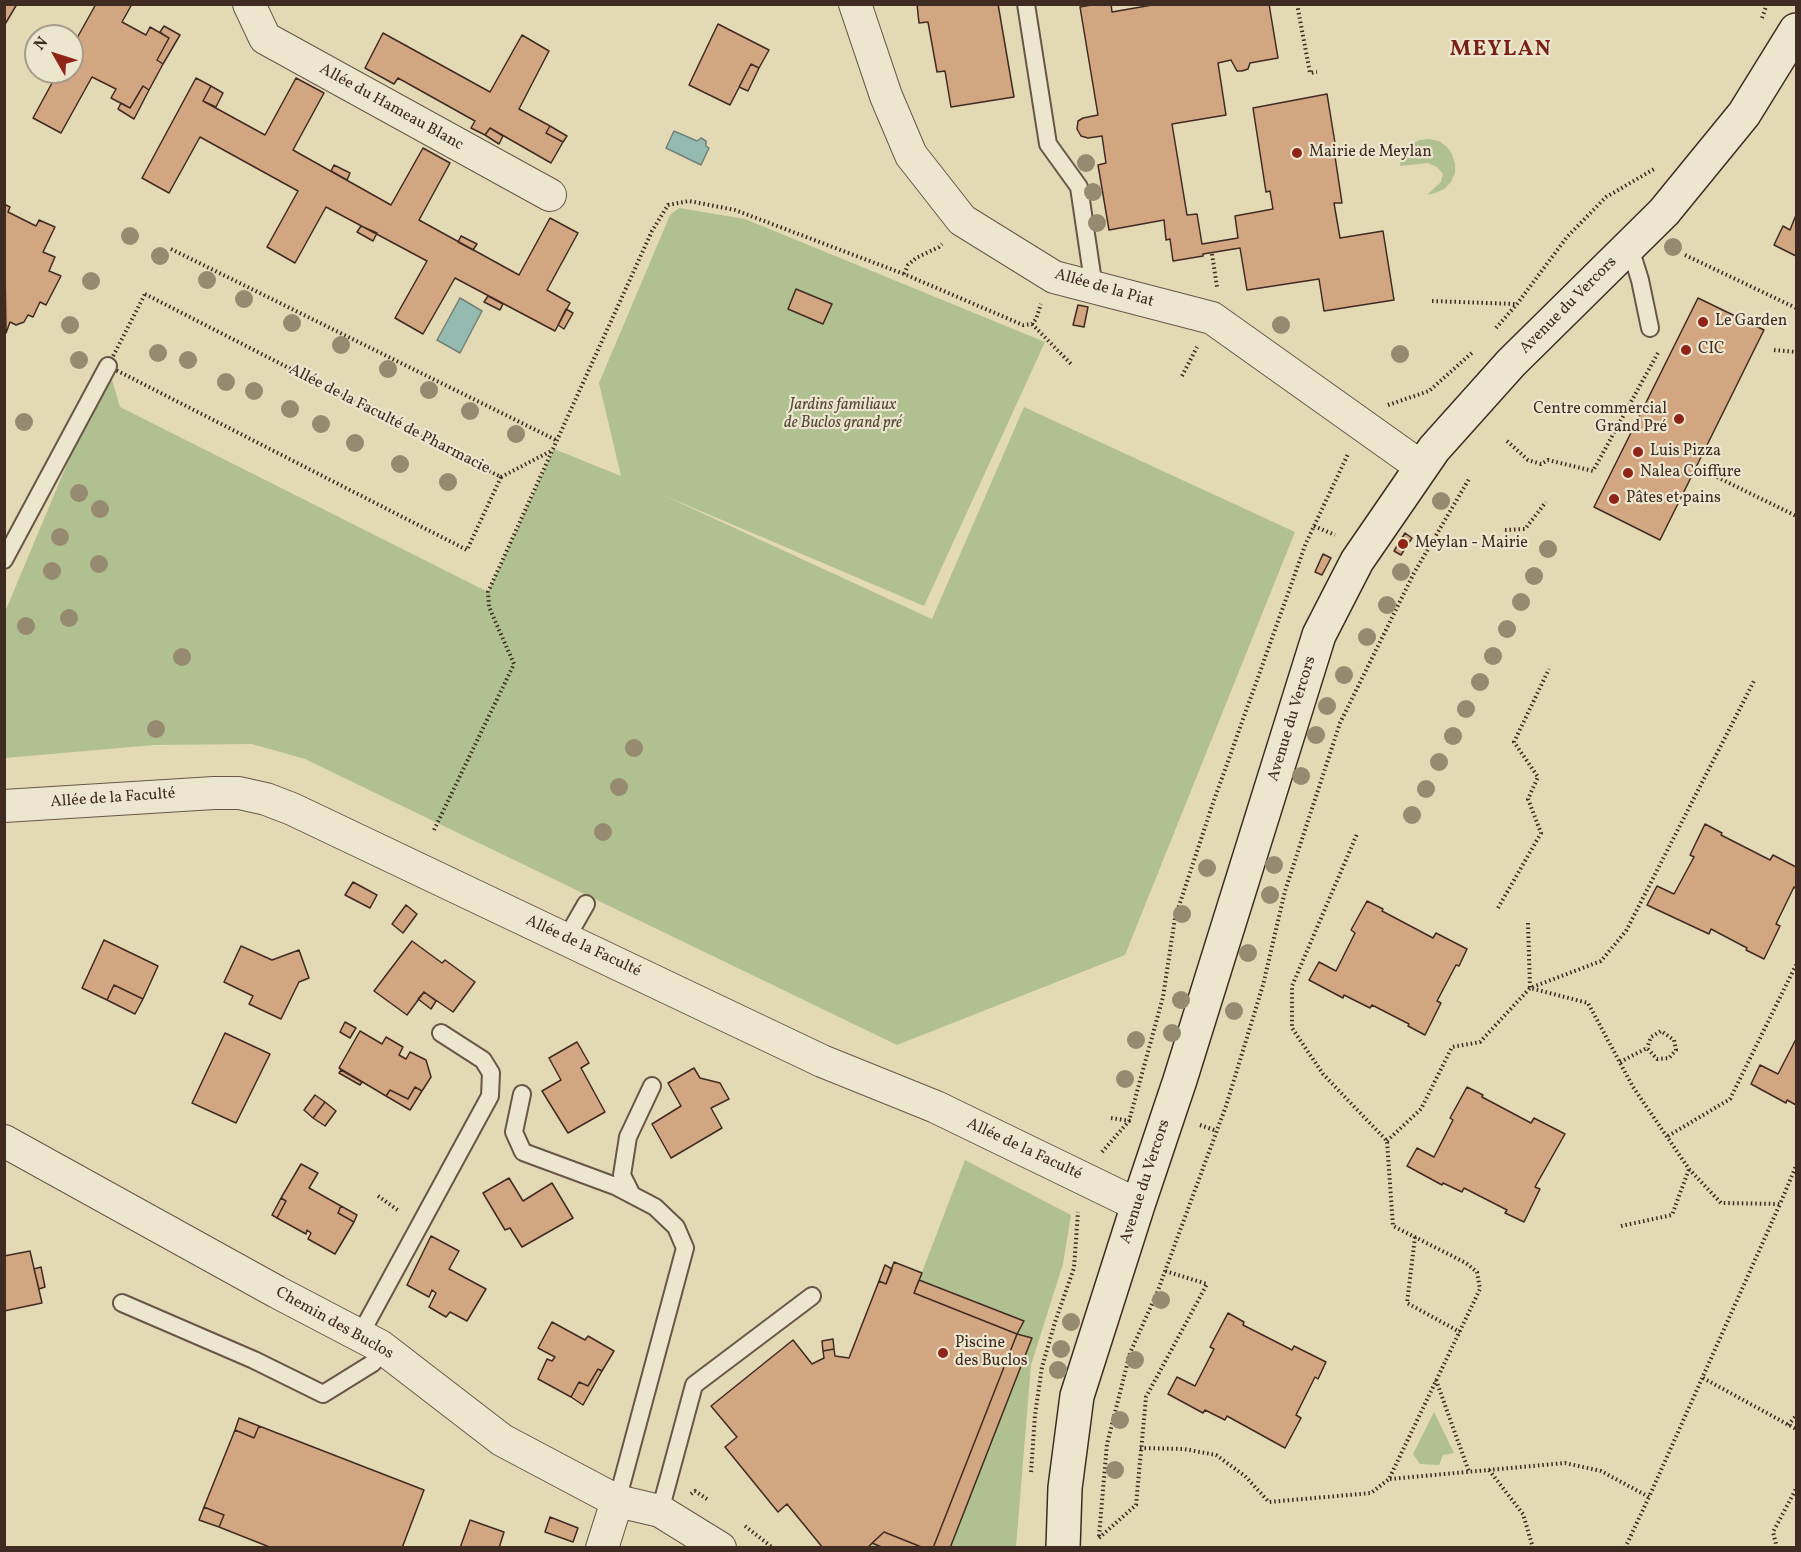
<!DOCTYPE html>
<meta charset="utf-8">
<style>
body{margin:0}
#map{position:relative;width:1801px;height:1552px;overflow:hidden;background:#e4d9b5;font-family:Vollkorn,serif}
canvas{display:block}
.frame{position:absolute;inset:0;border:6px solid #402b22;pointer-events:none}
.north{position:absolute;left:24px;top:24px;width:60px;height:60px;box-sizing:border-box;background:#ede6cf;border:2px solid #a89b8a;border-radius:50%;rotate:309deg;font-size:16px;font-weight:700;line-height:24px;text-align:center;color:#402b22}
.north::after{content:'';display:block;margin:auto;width:21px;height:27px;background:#8f2418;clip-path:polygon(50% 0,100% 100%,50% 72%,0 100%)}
</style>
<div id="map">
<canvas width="1801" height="1552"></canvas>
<div class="frame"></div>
<div class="north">N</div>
</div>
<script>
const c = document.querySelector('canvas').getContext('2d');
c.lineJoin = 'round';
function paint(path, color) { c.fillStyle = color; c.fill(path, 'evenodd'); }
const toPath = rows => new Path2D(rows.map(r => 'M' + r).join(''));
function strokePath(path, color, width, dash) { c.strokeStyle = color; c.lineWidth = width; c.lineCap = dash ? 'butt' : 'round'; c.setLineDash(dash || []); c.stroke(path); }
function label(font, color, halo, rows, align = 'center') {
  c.font = font + ' Vollkorn,serif'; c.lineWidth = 4.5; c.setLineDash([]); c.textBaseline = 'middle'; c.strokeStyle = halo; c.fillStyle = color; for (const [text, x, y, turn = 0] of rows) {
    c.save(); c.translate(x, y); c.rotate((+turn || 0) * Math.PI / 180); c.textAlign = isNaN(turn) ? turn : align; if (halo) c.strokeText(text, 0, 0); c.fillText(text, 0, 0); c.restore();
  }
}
paint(toPath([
 [1429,139,1439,141,1447,147,1452,154,1455,164,1455,173,1451,182,1444,189,1435,193,1427,195,1441,182,1443,174,1437,167,1428,163,1400,166,1401,158,1411,144,1420,140],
 [679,208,745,219,1045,342,924,606,663,495,932,619,1024,407,1295,532,1125,955,897,1045,305,759,252,744,154,745,5,758,5,612,108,366,120,407,488,592,554,449,621,476,599,383,670,215],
 [965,1160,1071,1215,1063,1264,1031,1365,1016,1547,823,1547,787,1505,778,1512,725,1447,737,1437,711,1406,793,1340,812,1363,824,1358,822,1341,833,1339,835,1356,849,1358,885,1265,892,1269,894,1262,922,1272],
 [1434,1412,1454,1453,1443,1455,1439,1465,1420,1464,1413,1454]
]), '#b1c090');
const water = toPath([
 [674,131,697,141,701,138,706,141,706,146,709,148,701,165,666,148,674,131],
 [460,298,482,311,460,353,437,340,460,298]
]);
paint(water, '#95bab0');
strokePath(water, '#738177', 1.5);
const building = toPath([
 [4,4,17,4,4,26,4,4],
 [96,4,132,4,122,22,146,35,150,27,169,38,157,60,163,64,149,90,143,86,130,108,111,98,116,89,92,77,61,133,33,118,58,72,72,72,72,47,96,4],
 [917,4,998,4,1014,97,951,107,945,71,937,72,928,22,919,23,917,4],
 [1097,4,1111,4,1112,12,1158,4,1269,4,1278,58,1250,63,1248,69,1242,71,1237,71,1231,60,1218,63,1226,115,1172,124,1187,215,1197,214,1202,244,1238,238,1235,216,1273,209,1270,191,1266,192,1253,108,1327,94,1335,143,1333,143,1342,203,1334,203,1340,238,1383,231,1394,300,1324,311,1319,279,1247,290,1240,248,1203,254,1203,256,1173,261,1170,239,1166,240,1164,220,1109,230,1098,165,1106,163,1102,136,1088,138,1081,136,1077,129,1078,121,1083,118,1098,115,1080,7,1097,4],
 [718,24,769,50,759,68,751,64,730,105,689,85,718,24],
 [164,26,180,35,163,64,157,60,169,38,160,32,164,26],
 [383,33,490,92,522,35,549,51,519,109,550,126,546,133,563,142,551,163,490,128,485,135,471,128,475,121,398,78,394,84,365,68,383,33],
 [751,64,759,68,748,91,739,87,751,64],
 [196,78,211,86,203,101,265,135,296,78,324,93,293,150,391,205,423,148,450,163,419,220,519,275,550,218,578,233,547,290,570,303,555,331,455,278,423,334,395,318,427,261,326,207,295,263,267,247,298,191,200,137,169,193,142,178,196,78],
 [143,86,149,90,134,119,118,109,121,103,130,108,143,86],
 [211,86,223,93,216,107,203,101,211,86],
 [550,126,567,136,563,142,546,133,550,126],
 [490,128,503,136,499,144,485,135,490,128],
 [334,165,350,173,347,180,331,171,334,165],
 [4,204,10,207,8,212,36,226,39,220,55,227,43,252,55,257,49,271,61,276,46,305,40,302,33,317,28,315,24,322,16,325,10,322,6,333,4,204],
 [1796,215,1796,256,1774,245,1783,226,1790,230,1796,215],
 [361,226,377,233,373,241,357,232,361,226],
 [461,236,477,244,473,250,458,242,461,236],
 [796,289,832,304,823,324,788,309,796,289],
 [488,296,503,304,500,310,484,302,488,296],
 [1698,298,1764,330,1660,540,1594,507,1698,298],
 [1078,305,1088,307,1084,327,1073,325,1078,305],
 [566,309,573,313,564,329,558,325,566,309],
 [1405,533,1412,538,1401,555,1394,551,1405,533],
 [1323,554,1331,558,1322,575,1315,572,1323,554],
 [1705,824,1722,833,1721,835,1770,860,1773,855,1796,867,1796,888,1794,887,1776,924,1780,926,1764,959,1746,950,1747,948,1711,929,1709,934,1647,905,1657,886,1674,894,1694,857,1690,855,1705,824],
 [353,882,377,895,370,908,345,895,353,882],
 [1367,901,1383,909,1382,911,1433,938,1436,933,1467,949,1459,966,1456,965,1437,1001,1441,1003,1425,1035,1408,1026,1409,1024,1372,1005,1370,1008,1344,995,1343,998,1309,980,1319,962,1336,971,1355,933,1351,930,1367,901],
 [406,905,417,914,403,933,392,924,406,905],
 [104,940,158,966,143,999,114,985,107,1000,82,988,104,940],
 [412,941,442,963,445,960,475,982,453,1012,424,992,407,1015,374,991,412,941],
 [241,946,272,960,299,950,309,978,299,982,281,1019,249,1004,253,996,224,982,241,946],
 [114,985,143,999,135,1014,107,1000,114,985],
 [424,992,436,1001,431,1009,418,999,424,992],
 [345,1022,356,1028,350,1038,340,1032,345,1022],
 [360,1031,382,1044,386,1037,403,1047,399,1055,406,1059,410,1052,426,1060,431,1077,422,1091,415,1087,408,1099,390,1090,386,1096,339,1068,360,1031],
 [225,1033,270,1054,236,1123,192,1103,225,1033],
 [1796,1039,1796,1105,1787,1100,1786,1103,1751,1084,1760,1065,1778,1074,1796,1039],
 [577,1042,589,1063,581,1068,605,1112,568,1133,542,1091,561,1080,549,1058,577,1042],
 [694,1068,700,1078,720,1083,729,1099,711,1108,722,1128,671,1158,652,1124,681,1106,668,1083,694,1068],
 [341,1070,362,1082,360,1085,339,1073,341,1070],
 [415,1087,422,1091,410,1110,386,1096,390,1090,408,1099,415,1087],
 [1467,1087,1483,1095,1482,1097,1531,1123,1534,1118,1565,1134,1535,1187,1540,1189,1524,1222,1505,1213,1507,1210,1464,1188,1462,1192,1443,1183,1442,1185,1407,1166,1417,1148,1434,1157,1453,1120,1450,1118,1467,1087],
 [315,1095,325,1102,313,1118,304,1110,315,1095],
 [325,1102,336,1111,325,1126,313,1118,325,1102],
 [301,1164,318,1173,309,1188,341,1206,338,1213,354,1222,335,1254,308,1239,311,1233,307,1230,306,1234,277,1218,286,1201,281,1198,301,1164],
 [509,1178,523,1201,552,1183,573,1218,522,1247,510,1228,505,1230,483,1193,509,1178],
 [281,1198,286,1201,277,1218,272,1215,281,1198],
 [341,1206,357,1215,354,1222,338,1213,341,1206],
 [431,1236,459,1251,449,1269,486,1289,467,1321,450,1312,446,1317,429,1307,436,1293,432,1290,429,1297,407,1285,431,1236],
 [30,1251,42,1303,4,1311,4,1256,30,1251],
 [894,1262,922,1273,914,1293,1017,1334,933,1548,924,1548,884,1532,867,1548,823,1548,787,1504,778,1512,725,1447,737,1437,711,1406,793,1340,812,1364,824,1358,823,1351,834,1349,835,1356,849,1358,879,1281,886,1284,894,1262],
 [885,1265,892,1269,886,1284,879,1281,885,1265],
 [41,1267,45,1287,39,1289,34,1269,41,1267],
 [919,1280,1024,1321,1017,1334,914,1293,919,1280],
 [1228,1313,1244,1322,1243,1325,1292,1350,1294,1346,1326,1362,1318,1379,1315,1377,1296,1415,1301,1418,1285,1448,1227,1416,1225,1420,1205,1410,1203,1413,1168,1394,1177,1377,1195,1386,1214,1349,1210,1347,1228,1313],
 [552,1322,585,1340,588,1336,614,1351,602,1371,598,1369,588,1386,579,1382,571,1397,538,1379,547,1359,552,1361,555,1357,538,1348,552,1322],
 [1017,1334,1032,1338,950,1548,933,1548,1017,1334],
 [833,1339,834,1349,823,1351,822,1341,833,1339],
 [598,1369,602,1371,583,1405,571,1397,579,1382,588,1386,598,1369],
 [239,1418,259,1426,254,1438,235,1430,239,1418],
 [259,1426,424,1490,402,1548,272,1548,219,1527,224,1515,204,1507,235,1430,254,1438,259,1426],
 [204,1507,224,1515,219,1527,199,1520,204,1507],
 [550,1517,578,1528,573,1542,545,1532,550,1517],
 [470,1520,504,1532,499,1548,460,1548,470,1520],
 [884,1532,924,1548,884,1548,872,1543,884,1532]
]);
paint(building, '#d3a682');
strokePath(building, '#402b22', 1.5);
const lane = toPath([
 [1026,4,1048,144,1079,187,1094,288],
 [1629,245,1640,280,1650,328],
 [4,560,108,366],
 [566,939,586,904],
 [522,1094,514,1132,523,1152,615,1186,655,1207,676,1227,685,1248,617,1501],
 [632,1195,622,1175,628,1137,652,1086],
 [122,1303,254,1360,323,1394,373,1363,380,1346],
 [360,1335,490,1096,491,1073,483,1060,441,1033],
 [660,1511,694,1385,812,1296]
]);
const street = toPath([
 [249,4,265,38,550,195],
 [855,4,886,96,911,155,962,220,1054,277,1212,318,1420,466],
 [4,806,214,793,239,793,266,799,292,809,822,1061,936,1107,1138,1205],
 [4,1141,277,1292,380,1346,502,1440,617,1501,660,1511,720,1548],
 [602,1548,617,1501]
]);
const secondary = toPath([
 [1063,1548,1065,1488,1077,1396,1138,1205,1180,1080,1319,635,1357,561,1434,449,1511,363,1664,212,1744,114,1796,30]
]);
strokePath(lane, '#695647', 20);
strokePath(street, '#695647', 34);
strokePath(secondary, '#402b22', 36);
strokePath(toPath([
 [1297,4,1310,73,1317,72],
 [1762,18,1767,4],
 [171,249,558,441],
 [1212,254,1217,287],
 [1685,255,1796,308],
 [904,274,908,265,916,258,939,247,942,244],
 [145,294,501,477,467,550,108,366,145,294],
 [1432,301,1516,304],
 [1032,324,1071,364],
 [1496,328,1517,304,1567,237,1606,197,1656,168],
 [1774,350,1796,352],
 [1182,376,1197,347],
 [1388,405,1429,391,1474,351],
 [1507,441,1528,460,1541,464,1548,460,1593,471,1659,351],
 [1709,473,1796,516],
 [501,477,553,450],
 [1314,526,1335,535],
 [1505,530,1525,529,1546,502],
 [434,830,514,664,489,607,488,592,652,231,668,205,689,201,735,210,904,274,1023,325,1032,324,1036,319,1041,304],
 [1498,908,1541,833,1528,799,1538,777,1514,742,1549,669],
 [1528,923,1530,988,1601,961,1626,931,1754,681],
 [1620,1062,1647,1048,1657,1059,1669,1058,1676,1050,1674,1040,1661,1031,1651,1037,1647,1048],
 [1111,1118,1131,1121],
 [1200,1125,1217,1131],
 [1668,1136,1730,1099,1796,965],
 [1387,1141,1421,1109,1452,1047,1480,1042,1530,988,1588,1003,1633,1087,1689,1169,1721,1203,1780,1204,1796,1166],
 [1102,1152,1129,1121,1163,997,1175,918,1212,806,1306,543,1348,454],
 [378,1196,399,1211],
 [1621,1226,1672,1215,1689,1169],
 [1415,1237,1407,1303,1460,1332],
 [1703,1378,1796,1429],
 [1436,1380,1469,1472],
 [1788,1425,1796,1416],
 [1140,1448,1184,1449,1216,1455,1245,1476,1269,1502,1371,1493,1389,1479,1480,1289,1477,1272,1466,1263,1393,1226,1387,1141,1323,1074,1292,1028,1292,986,1357,834],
 [1489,1470,1523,1514,1533,1548],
 [1031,1472,1035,1415,1042,1367,1055,1322,1074,1268,1078,1212],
 [1390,1479,1565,1463,1601,1471,1649,1497,1780,1204],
 [691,1494,695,1491,707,1499],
 [745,1526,773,1548],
 [1099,1536,1107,1444,1130,1353,1157,1293,1226,1106,1263,985,1285,891,1340,723,1414,573,1469,479],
 [1099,1538,1136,1505,1146,1397,1207,1284,1165,1271],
 [1625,1548,1649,1497],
 [1777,1548,1773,1532,1796,1489]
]), '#402b22', 4, [1.5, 3]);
strokePath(lane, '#ede6cf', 16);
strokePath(street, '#ede6cf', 32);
strokePath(secondary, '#ede6cf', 33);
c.fillStyle = '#968a70';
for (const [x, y] of [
 [1086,163],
 [1093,192],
 [1097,223],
 [130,236],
 [1673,247],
 [160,256],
 [207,280],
 [91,281],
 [244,299],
 [292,323],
 [70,325],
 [1281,325],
 [341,345],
 [158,353],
 [1400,354],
 [79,360],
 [188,360],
 [388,369],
 [226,382],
 [429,390],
 [254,391],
 [290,409],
 [470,411],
 [24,422],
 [321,424],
 [516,434],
 [355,443],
 [400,464],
 [448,482],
 [79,493],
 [1441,501],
 [100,509],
 [60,537],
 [1548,549],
 [99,564],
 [52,571],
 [1401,572],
 [1534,576],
 [1521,602],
 [1387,605],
 [69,618],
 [26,626],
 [1507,629],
 [1367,637],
 [1493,656],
 [182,657],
 [1344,675],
 [1480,682],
 [1327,706],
 [1466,709],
 [156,729],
 [1316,735],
 [1453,736],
 [634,748],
 [1439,762],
 [1301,776],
 [619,787],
 [1426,789],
 [1412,815],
 [603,832],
 [1274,865],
 [1207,868],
 [1270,895],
 [1182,914],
 [1248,953],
 [1181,1000],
 [1234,1011],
 [1172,1033],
 [1136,1040],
 [1125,1079],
 [1161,1300],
 [1071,1322],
 [1061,1349],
 [1135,1360],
 [1058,1370],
 [1120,1420],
 [1115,1470]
]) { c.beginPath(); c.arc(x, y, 9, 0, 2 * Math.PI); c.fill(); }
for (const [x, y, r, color] of [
 [1297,153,6,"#8f2418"],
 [1703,322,6,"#8f2418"],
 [1686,350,6,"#8f2418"],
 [1679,419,6,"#8f2418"],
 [1638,452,6,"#8f2418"],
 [1628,473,6,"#8f2418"],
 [1614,499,6,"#8f2418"],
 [1403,544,6,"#8f2418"],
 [943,1353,6,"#8f2418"]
]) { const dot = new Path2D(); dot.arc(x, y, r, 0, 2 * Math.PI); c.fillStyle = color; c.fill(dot); strokePath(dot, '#ede6cf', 2); }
label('16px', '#402b22', '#ede6cf', [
 ["Allée du Hameau Blanc",391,108,29],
 ["Allée de la Piat",1104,289,16],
 ["Avenue du Vercors",1569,306,-45],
 ["Allée de la Faculté de Pharmacie",389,420,27],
 ["Avenue du Vercors",1293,719,-73],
 ["Allée de la Faculté",113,799,-4],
 ["Allée de la Faculté",583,947,25],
 ["Allée de la Faculté",1024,1150,25],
 ["Avenue du Vercors",1146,1182,-72],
 ["Chemin des Buclos",334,1324,29]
]);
label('16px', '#402b22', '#ede6cf', [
 ["Mairie de Meylan",1309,153],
 ["Le Garden",1715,322],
 ["CIC",1698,350],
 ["Centre commercial",1667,410,"right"],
 ["Grand Pré",1667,428,"right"],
 ["Luis Pizza",1650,452],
 ["Nalea Coiffure",1640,473],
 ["Pâtes et pains",1626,499],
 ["Meylan - Mairie",1415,544],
 ["Piscine",955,1344],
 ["des Buclos",955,1362]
], 'left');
label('italic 16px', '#574938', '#ede6cf', [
 ["Jardins familiaux",843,406],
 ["de Buclos grand pré",843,424]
]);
c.letterSpacing = '1.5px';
label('bold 22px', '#7a1f14', '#ede6cf', [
 ["MEYLAN",1501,51]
]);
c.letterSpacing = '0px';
</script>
